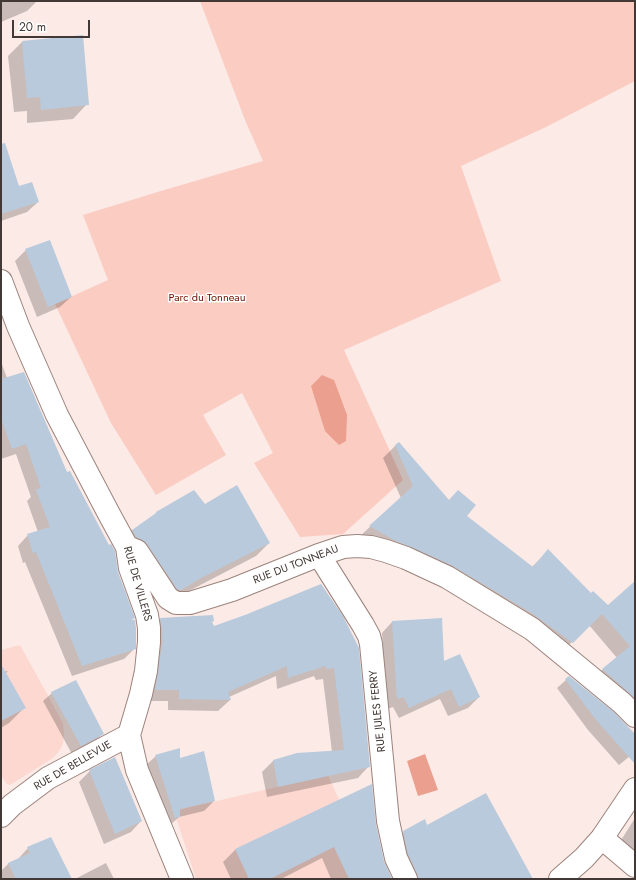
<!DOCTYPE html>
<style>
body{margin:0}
#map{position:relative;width:636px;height:880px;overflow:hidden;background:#fbeae6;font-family:Jost,sans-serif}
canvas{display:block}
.frame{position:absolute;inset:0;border:2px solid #423835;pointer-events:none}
.scale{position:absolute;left:12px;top:20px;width:78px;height:18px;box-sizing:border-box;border:2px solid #423835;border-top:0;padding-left:5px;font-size:12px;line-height:14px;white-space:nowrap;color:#423835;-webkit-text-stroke:3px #fff;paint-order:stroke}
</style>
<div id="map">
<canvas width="636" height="880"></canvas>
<div class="frame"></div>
<div class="scale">20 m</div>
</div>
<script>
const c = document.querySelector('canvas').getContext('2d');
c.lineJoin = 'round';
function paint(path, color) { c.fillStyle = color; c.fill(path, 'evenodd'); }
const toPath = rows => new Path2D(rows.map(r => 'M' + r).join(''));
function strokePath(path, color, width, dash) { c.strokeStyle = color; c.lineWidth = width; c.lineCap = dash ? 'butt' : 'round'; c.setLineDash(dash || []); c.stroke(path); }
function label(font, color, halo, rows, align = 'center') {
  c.font = font + ' Jost,sans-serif'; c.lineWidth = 3; c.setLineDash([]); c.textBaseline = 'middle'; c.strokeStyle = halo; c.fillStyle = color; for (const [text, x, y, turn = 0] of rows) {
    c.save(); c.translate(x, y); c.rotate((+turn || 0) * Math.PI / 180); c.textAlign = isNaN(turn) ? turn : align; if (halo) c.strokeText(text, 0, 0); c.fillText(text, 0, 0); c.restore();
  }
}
paint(toPath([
 [20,645,63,723,64,735,63,743,60,750,53,758,10,785,7,784,1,776,1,650],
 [328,775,351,827,382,879,196,879,174,811]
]), '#fdd8d0');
paint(toPath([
 [200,1,635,1,635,81,544,128,461,166,501,281,344,350,403,480,343,534,300,537,254,463,273,453,242,393,203,415,226,455,156,495,111,423,55,304,108,280,83,215,161,191,263,161,245,120]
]), '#fbccc2');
paint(toPath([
 [322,375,334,380,347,415,346,441,339,445,325,431,311,386],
 [425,754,438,790,418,796,407,761]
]), '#eb9f8e');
paint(toPath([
 [1,1,37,1,27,11,1,22],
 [22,42,87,104,73,119,27,123,27,111,14,112,8,56],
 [1,176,18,187,38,202,27,212,1,221],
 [26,250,71,297,60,307,37,317,15,261],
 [1,362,7,378,66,473,117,572,134,618,130,621,135,648,124,659,72,676,25,562,23,563,18,546,28,535,38,532,27,501,31,497,16,454,1,459],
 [399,444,448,501,465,516,532,567,548,551,591,594,608,607,635,584,635,701,590,682,602,670,617,658,589,625,560,654,358,538,401,498,383,458,395,446],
 [205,505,269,543,256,556,187,592,167,603,119,544,132,530],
 [320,585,369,766,358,778,267,797,262,772,273,761,297,754,332,752,323,679,316,680,314,676,277,689,276,676,229,697,230,700,218,711,168,710,168,701,144,701,149,631,161,619,212,622,213,627,246,616],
 [392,622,443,663,479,697,468,708,448,716,440,699,399,718,393,707,387,709,382,633],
 [8,671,5,674,24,708,9,723,1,728,1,672],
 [566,680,635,735,635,752,619,765,588,730,557,688],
 [52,693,102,734,94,743,72,754,43,701],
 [156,756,179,760,214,801,204,811,179,817,168,827,145,766],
 [90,771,141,821,131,832,104,844,79,782],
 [371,786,375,824,384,864,391,879,331,879,322,858,281,879,231,879,223,862,235,850],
 [635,818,635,874,613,853],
 [427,827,532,879,402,879,391,844,404,832],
 [28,848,48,879,1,879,1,871,9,863,18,859],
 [106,863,114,879,75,879]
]), '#0003');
paint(toPath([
 [83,35,89,105,41,110,40,97,27,98,22,41],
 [5,143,19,186,32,182,39,202,1,214,1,144],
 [50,240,72,297,48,307,25,249],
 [24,372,67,472,70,471,109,545,111,544,115,551,118,572,135,618,131,620,135,620,136,629,136,649,82,666,36,552,33,553,27,534,50,527,36,490,41,488,26,444,12,449,1,418,1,379],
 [399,442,449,500,458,490,476,505,467,516,533,567,548,549,591,593,593,591,608,605,635,581,635,697,634,697,602,669,630,646,602,614,573,643,533,614,453,566,411,547,396,541,369,526,413,486,395,445],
 [237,485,270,543,201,578,181,590,180,590,177,589,147,544,142,540,136,537,132,530,156,513,156,512,194,490,205,504],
 [321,584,343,616,359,648,370,767,278,787,273,760,297,753,344,750,334,668,327,669,325,666,288,678,287,666,228,692,231,700,179,699,179,690,155,690,158,672,163,639,162,640,162,628,160,618,213,615,214,621,212,622,214,626,245,615],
 [442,618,444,661,460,654,480,697,459,707,451,689,409,708,404,697,397,699,392,621],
 [1,664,26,708,1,721],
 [569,676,614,712,635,734,635,764,597,721,565,679],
 [76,680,104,734,81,746,51,692],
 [180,748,180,758,204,751,215,801,180,809,180,817,175,818,155,755],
 [115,757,142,821,115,834,89,770],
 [372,784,376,824,384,861,392,879,349,879,334,847,270,879,249,879,235,849],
 [486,793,533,879,418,879,417,874,408,854,403,831,425,819,427,825],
 [51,837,72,879,16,879,8,863,30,853,27,847]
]), '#b8cadc');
const street = toPath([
 [1,281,18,326,57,415,109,514,127,547,130,568,147,615,149,628,149,642,146,671,141,694,129,735,137,770,182,879],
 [127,547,137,551,168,598,176,603,190,603,232,590,319,555,343,547,357,546,371,547,386,551,406,558,447,577,532,629,622,703,635,716],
 [319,555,363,625,369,636,371,644,388,821,396,858,406,879],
 [1,816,12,805,48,778,129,735],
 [602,838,635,866]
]);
const secondary = toPath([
 [560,879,584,858,602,838,635,789]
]);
strokePath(street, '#9c837d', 24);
strokePath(secondary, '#9c837d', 24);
strokePath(street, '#fff', 22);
strokePath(secondary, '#fff', 22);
label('11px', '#6b1202', '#fff', [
 ["Parc du Tonneau",207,298]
]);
label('11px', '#423835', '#fff', [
 ["RUE DU TONNEAU",296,565,-21],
 ["RUE DE VILLERS",137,584,74],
 ["RUE JULES FERRY",378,711,-96],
 ["RUE DE BELLEVUE",73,766,-30]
]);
</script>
